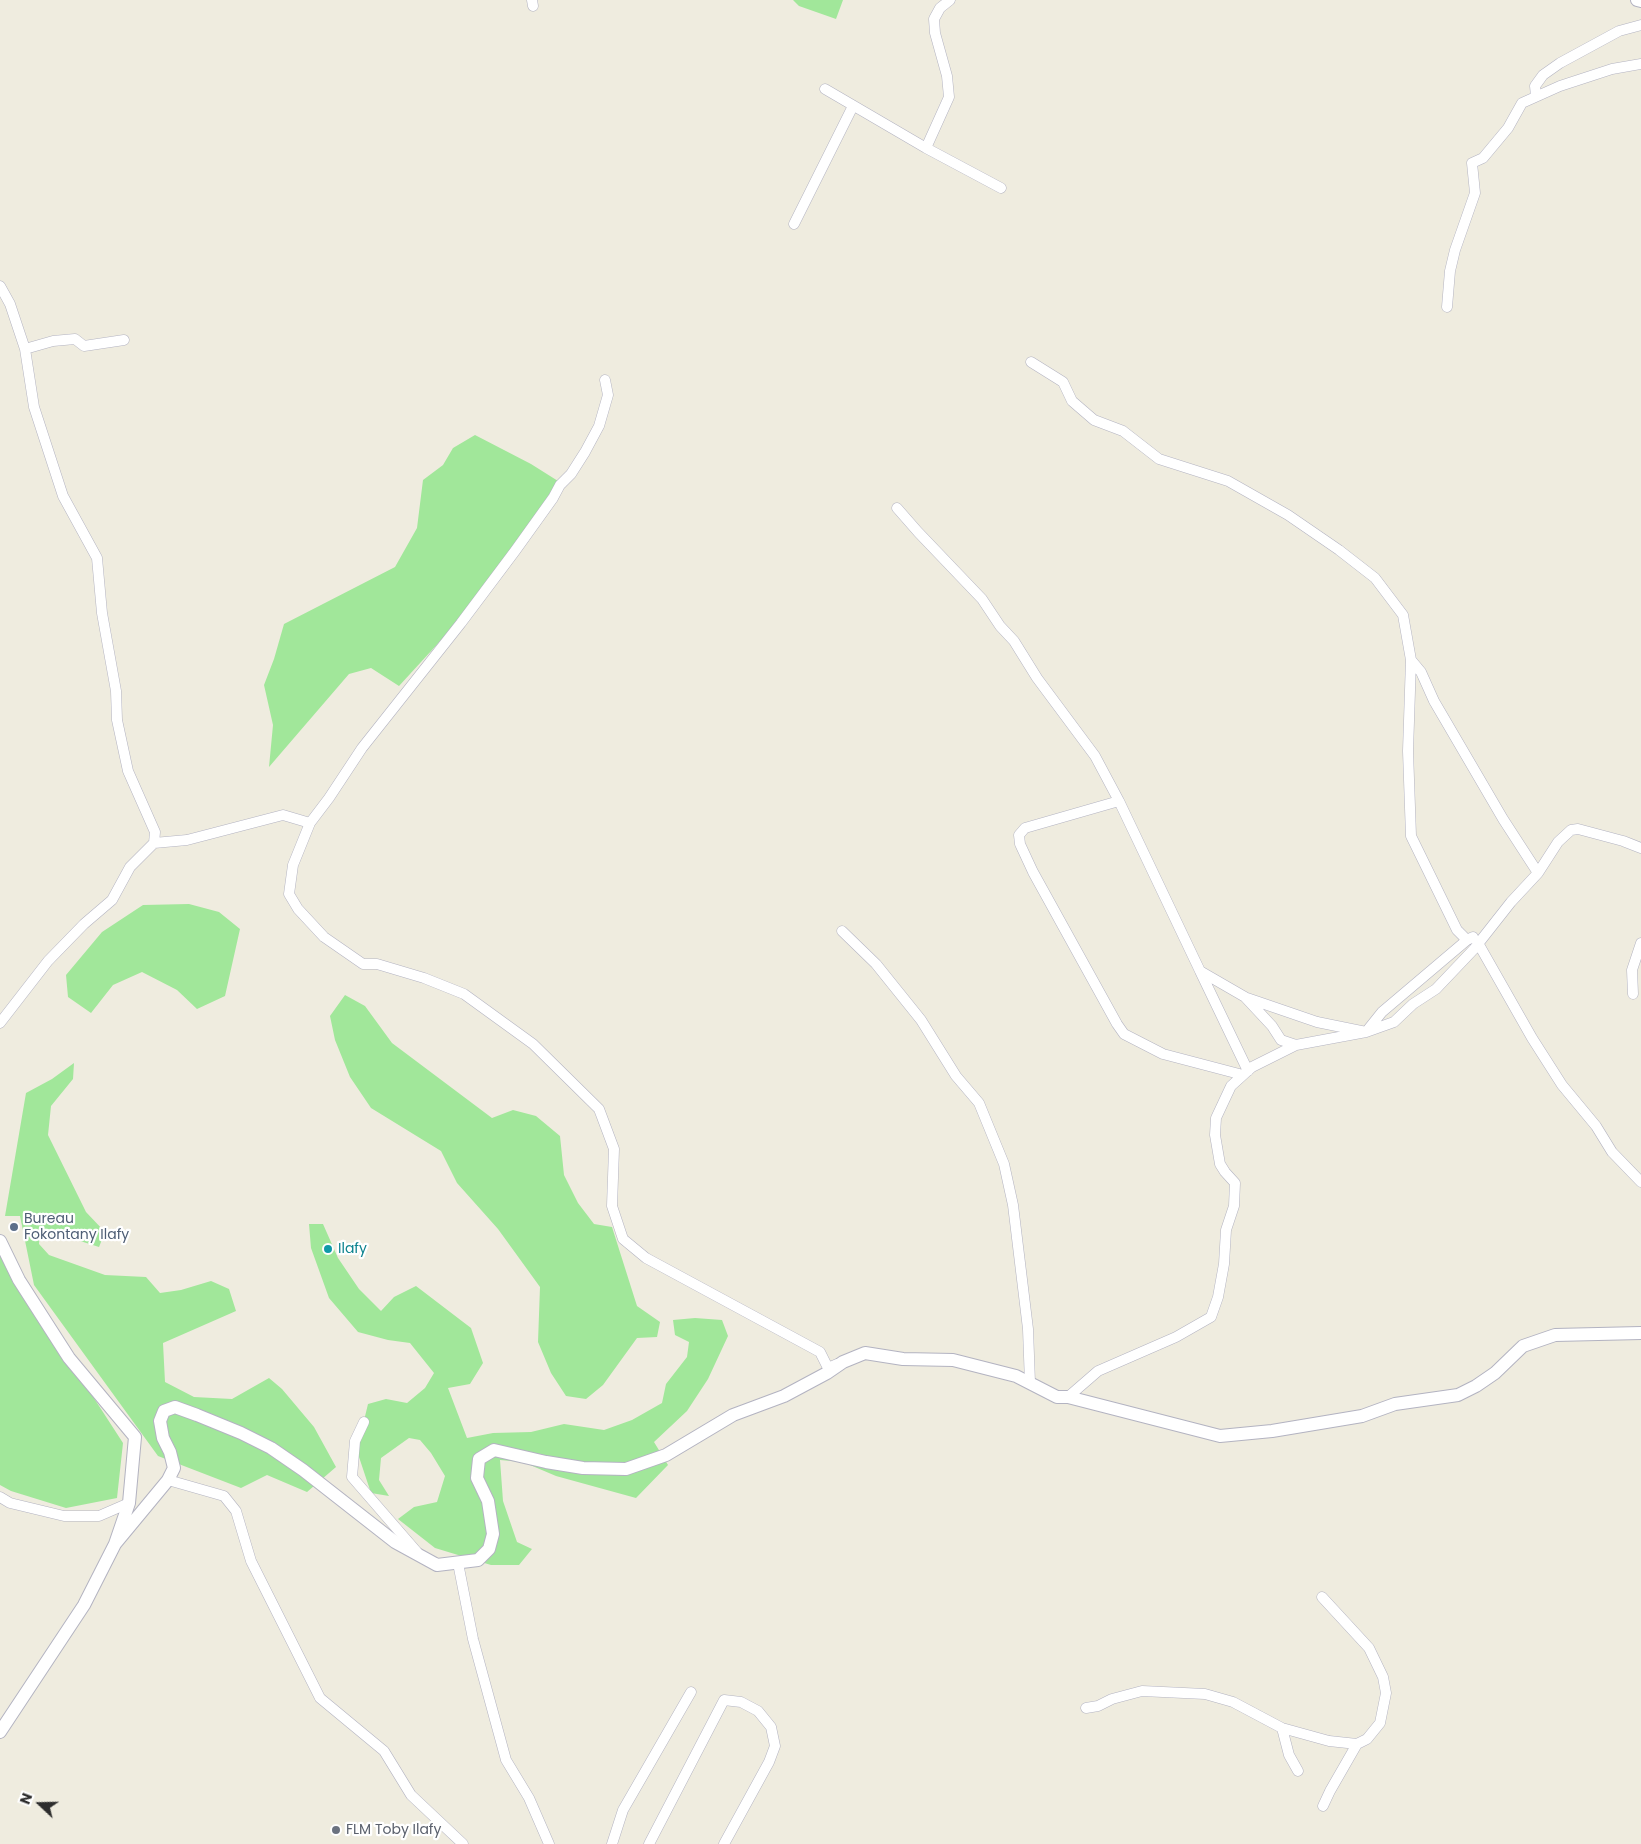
<!DOCTYPE html>
<style>
body{margin:0}
#map{position:relative;width:1641px;height:1844px;overflow:hidden;background:#efecdf;font-family:Poppins,sans-serif}
canvas{display:block}
.north{position:absolute;left:15px;top:1779px;width:50px;height:50px;-webkit-text-stroke:4px #fff;paint-order:stroke;rotate:291deg;font-size:14px;font-weight:700;line-height:20px;text-align:center;color:#2d2d2d}
.north::after{content:'';display:block;margin:auto;width:18px;height:22px;background:#2d2d2d;clip-path:polygon(50% 0,100% 100%,50% 72%,0 100%)}
</style>
<div id="map">
<canvas width="1641" height="1844"></canvas>
<div class="north">N</div>
</div>
<script>
const c = document.querySelector('canvas').getContext('2d');
c.lineJoin = 'round';
function paint(path, color) { c.fillStyle = color; c.fill(path, 'evenodd'); }
const toPath = rows => new Path2D(rows.map(r => 'M' + r).join(''));
function strokePath(path, color, width, dash) { c.strokeStyle = color; c.lineWidth = width; c.lineCap = dash ? 'butt' : 'round'; c.setLineDash(dash || []); c.stroke(path); }
function label(font, color, halo, rows, align = 'center') {
  c.font = font + ' Poppins,sans-serif'; c.lineWidth = 4.5; c.setLineDash([]); c.textBaseline = 'middle'; c.strokeStyle = halo; c.fillStyle = color; for (const [text, x, y, turn = 0] of rows) {
    c.save(); c.translate(x, y); c.rotate((+turn || 0) * Math.PI / 180); c.textAlign = isNaN(turn) ? turn : align; if (halo) c.strokeText(text, 0, 0); c.fillText(text, 0, 0); c.restore();
  }
}
paint(toPath([
 [793,0,843,0,836,19,799,6],
 [475,435,531,464,558,481,548,501,454,626,399,686,371,668,349,674,269,767,273,725,264,685,274,659,284,624,395,567,417,528,423,480,443,465,453,448],
 [189,904,219,912,240,929,225,996,197,1009,177,990,142,972,113,985,91,1013,68,997,66,975,102,932,143,905],
 [345,995,365,1006,392,1043,492,1118,513,1110,536,1116,560,1136,564,1175,578,1203,594,1224,612,1227,637,1306,660,1322,657,1337,637,1338,603,1385,586,1399,566,1396,551,1373,538,1342,540,1287,498,1229,457,1183,441,1151,371,1108,350,1077,335,1040,330,1016],
 [74,1063,73,1079,51,1106,48,1135,86,1212,105,1232,99,1247,77,1240,56,1237,40,1231,39,1244,49,1255,105,1275,146,1277,160,1293,181,1290,211,1281,229,1289,236,1311,163,1343,165,1382,194,1397,232,1399,269,1378,282,1389,314,1427,336,1467,307,1492,267,1475,241,1488,158,1456,34,1285,20,1216,5,1216,26,1093,52,1079],
 [309,1224,323,1224,338,1258,359,1289,381,1311,394,1297,416,1286,471,1328,483,1363,470,1384,448,1388,467,1438,493,1433,531,1432,564,1424,604,1430,632,1420,662,1403,666,1384,687,1357,689,1342,675,1335,673,1320,695,1318,722,1320,728,1336,708,1379,687,1411,654,1442,668,1465,636,1498,556,1476,523,1462,500,1460,503,1501,517,1542,532,1549,519,1565,491,1565,435,1548,398,1519,414,1507,437,1502,445,1476,431,1453,420,1440,409,1438,381,1458,379,1480,389,1496,371,1493,358,1454,361,1433,368,1404,386,1399,407,1403,425,1388,434,1373,410,1343,388,1340,358,1332,329,1298,311,1248],
 [0,1253,123,1443,117,1498,66,1508,11,1491,0,1485]
]), '#a1e79a');
const minor = toPath([
 [532,0,533,6],
 [950,0,940,8,934,19,935,33,947,76,949,97,926,148,1001,188],
 [825,89,926,148],
 [1536,96,1535,86,1543,75,1560,63,1619,31,1641,25],
 [794,224,853,106],
 [0,286,10,304,25,349,34,407,63,496,97,558,102,613,116,691,117,720,128,771,155,832,154,843,130,867,112,900,84,924,48,961,0,1023],
 [1447,307,1450,271,1455,250,1475,193,1472,163,1483,158,1508,128,1522,103,1560,86,1612,69,1641,64],
 [25,349,53,341,75,339,84,346,124,340],
 [1031,362,1063,382,1072,401,1094,420,1123,431,1159,459,1228,481,1288,515,1339,550,1375,578,1403,615,1411,660,1421,672,1434,701,1503,819,1538,873,1511,902,1474,949,1436,989,1413,1004,1394,1022,1366,1032,1296,1045,1252,1067,1231,1086,1216,1118,1215,1135,1220,1164,1225,1172,1235,1183,1234,1206,1226,1230,1224,1264,1218,1297,1211,1317,1176,1337,1098,1371,1068,1397],
 [605,380,608,395,599,426,585,452,571,474,560,485,553,498,515,551,461,623,362,748,329,798,310,823,293,865,289,894,298,909,324,937,363,964,377,964,424,978,464,994,533,1044,599,1109,614,1149,612,1206,623,1239,646,1258,820,1352,828,1368,837,1364],
 [897,508,918,532,982,599,1000,626,1014,641,1037,678,1095,756,1119,801,1200,971,1245,997,1272,1026,1281,1040,1296,1045],
 [1411,660,1408,751,1411,836,1457,930,1467,940],
 [1119,801,1025,828,1019,835,1020,844,1033,872,1117,1024,1124,1034,1163,1054,1243,1075],
 [154,843,187,840,283,815,310,823],
 [1538,873,1558,842,1571,830,1578,829,1623,841,1641,848],
 [842,931,876,964,921,1020,956,1076,979,1103,1004,1164,1013,1205,1028,1329,1030,1383],
 [1478,943,1532,1038,1562,1085,1596,1126,1612,1152,1641,1182],
 [1200,971,1248,1071],
 [1633,994,1632,970,1641,943],
 [1247,998,1317,1022,1366,1032,1382,1012,1467,940,1473,937],
 [364,1422,355,1441,352,1477,417,1552],
 [168,1480,224,1496,236,1511,251,1561,320,1698,384,1751,411,1795,463,1844],
 [0,1497,10,1503,64,1516,99,1516,129,1503],
 [458,1563,473,1639,506,1760,529,1798,549,1844],
 [1086,1708,1098,1706,1112,1699,1142,1691,1205,1694,1233,1702,1282,1728,1289,1755,1298,1771],
 [1282,1728,1329,1741,1357,1744,1367,1739,1380,1723,1386,1693,1383,1677,1369,1648,1322,1597],
 [1323,1806,1330,1791,1357,1744],
 [612,1844,623,1810,691,1692],
 [649,1844,724,1700,741,1702,758,1711,771,1727,775,1746,769,1762,724,1844]
]);
const tertiary = toPath([
 [1637,0,1641,1],
 [0,1241,19,1280,69,1358,135,1437,129,1503,115,1544,84,1605,0,1732],
 [115,1544,168,1480,174,1468,170,1452,163,1438,160,1421,164,1411,175,1407,197,1415,241,1433,271,1448,303,1470,395,1542,437,1565,478,1560,489,1549,493,1534,488,1501,477,1478,479,1459,494,1450,546,1462,583,1468,626,1469,666,1455,733,1415,784,1396,827,1373,843,1362,865,1353,903,1359,953,1360,1016,1376,1057,1397,1068,1397,1220,1436,1272,1431,1362,1416,1395,1404,1458,1395,1476,1386,1495,1373,1523,1346,1555,1335,1641,1333]
]);
strokePath(minor, '#b3b3c1', 11);
strokePath(tertiary, '#b3b3c1', 14);
strokePath(minor, '#fff', 10);
strokePath(tertiary, '#fff', 12);
for (const [x, y, r, color] of [
 [14,1227,5,"#5c6f8a"],
 [328,1249,5,"#0f9aa8"],
 [336,1830,5,"#6b7280"]
]) { const dot = new Path2D(); dot.arc(x, y, r, 0, 2 * Math.PI); c.fillStyle = color; c.fill(dot); strokePath(dot, '#fff', 2); }
label('14px', '#4e5e75', '#fff', [
 ["Bureau",24,1219],
 ["Fokontany Ilafy",24,1235]
], 'left');
label('14px', '#0d838f', '#fff', [
 ["Ilafy",338,1249]
], 'left');
label('14px', '#5b616d', '#fff', [
 ["FLM Toby Ilafy",346,1830]
], 'left');
</script>
